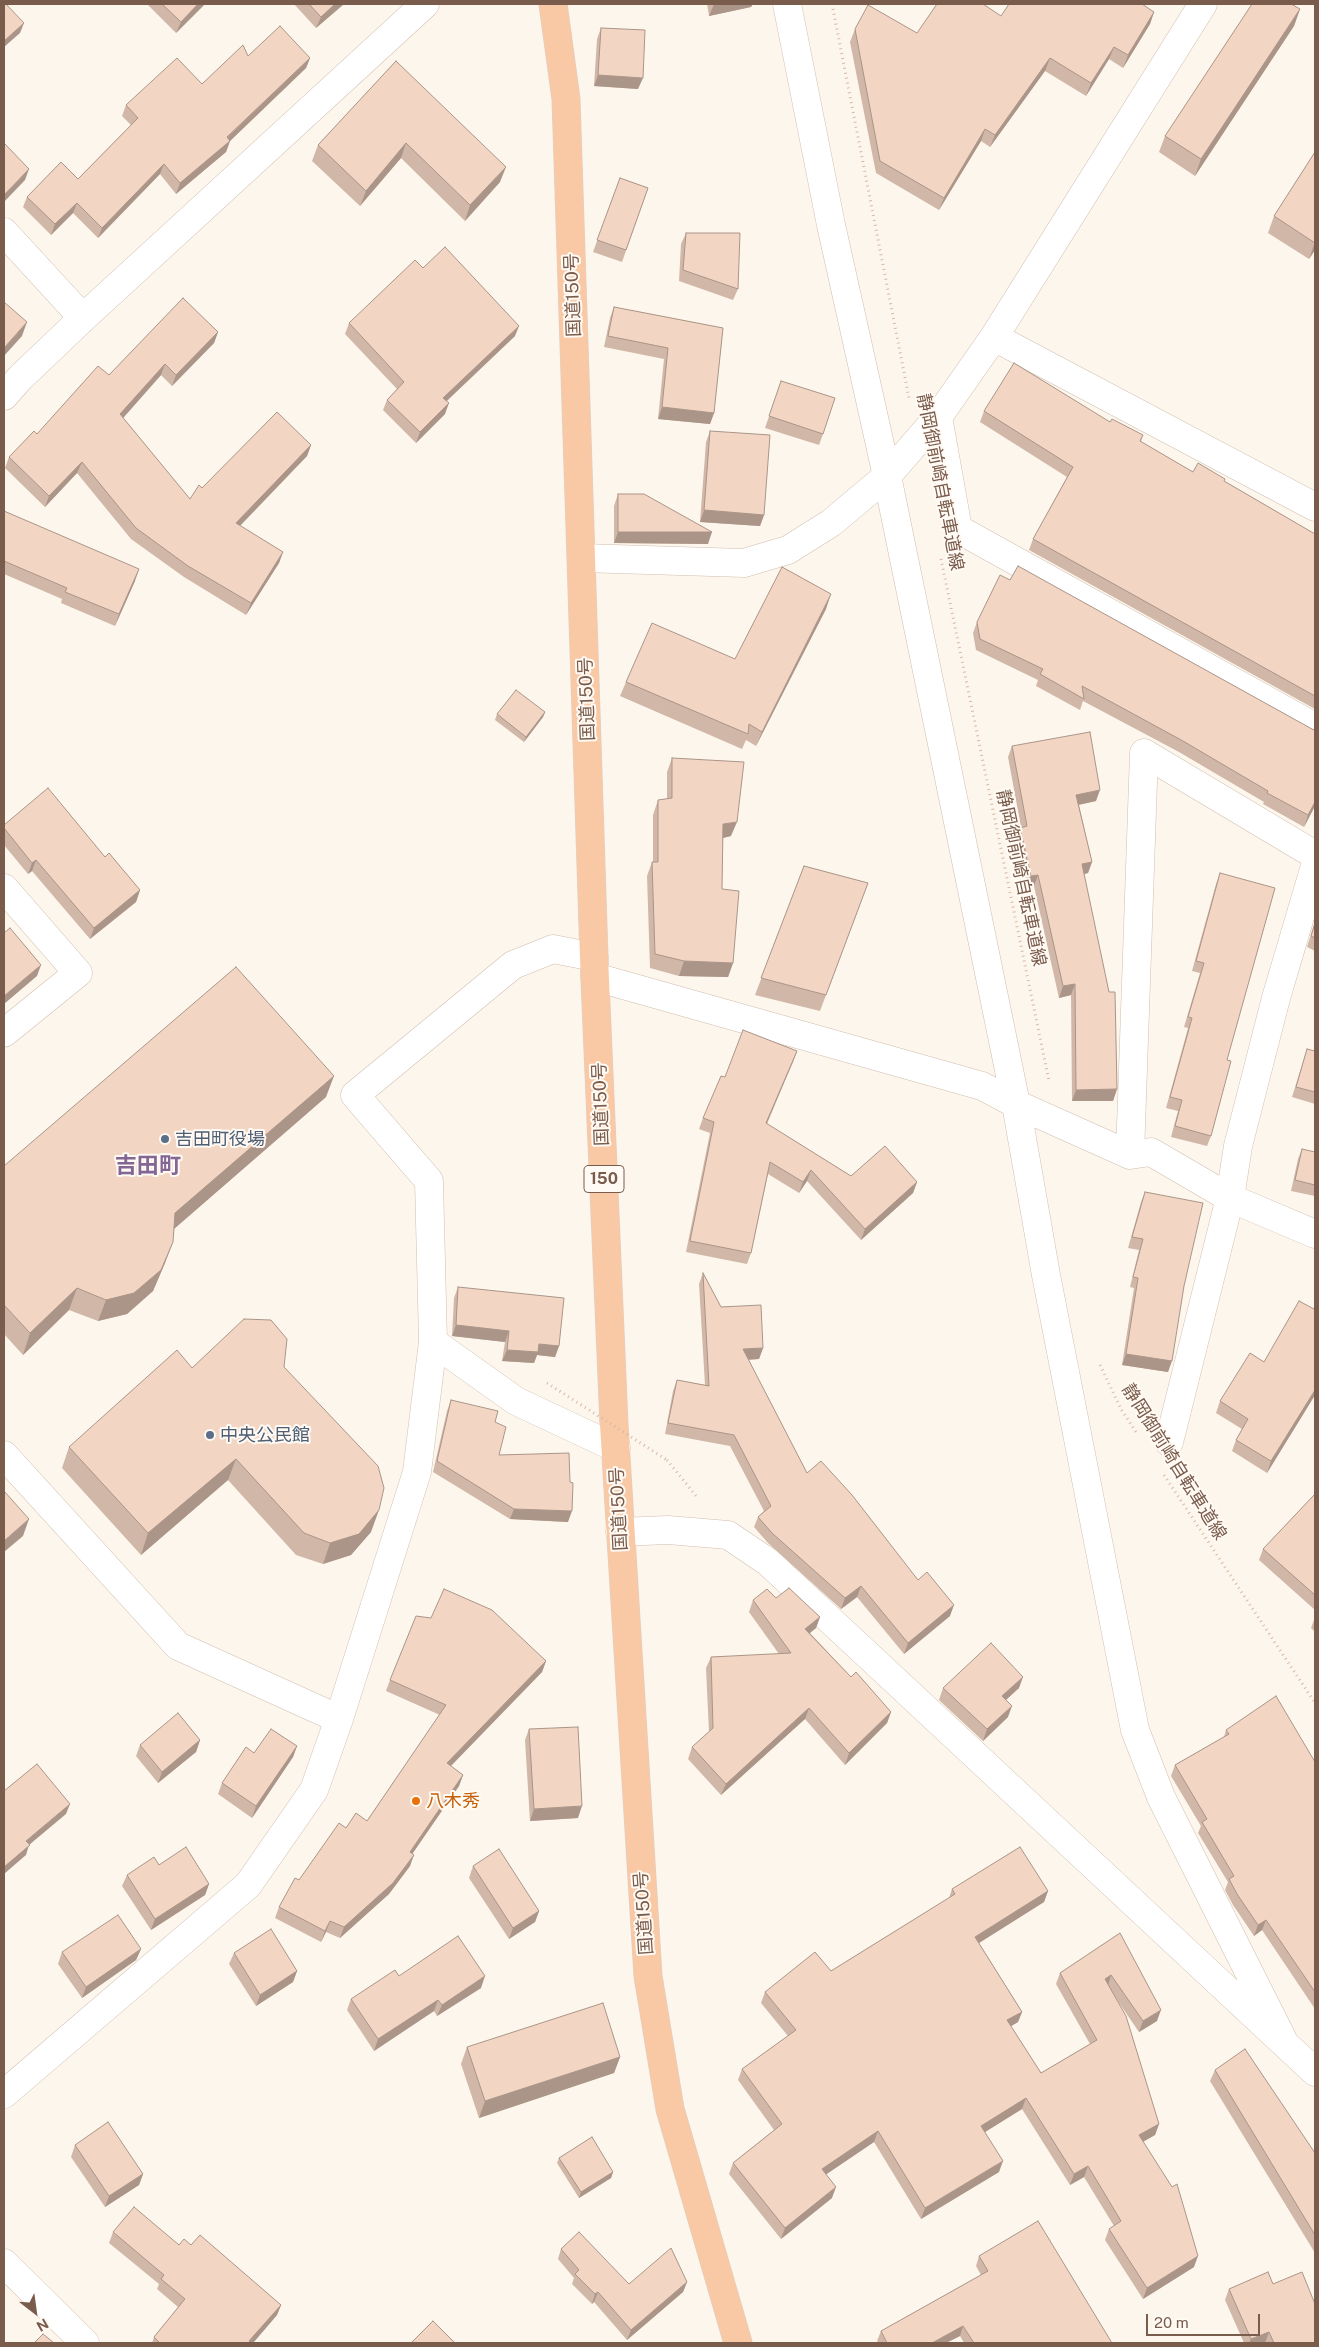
<!DOCTYPE html>
<meta charset="utf-8">
<style>
body{margin:0}
#map{position:relative;width:1319px;height:2347px;overflow:hidden;background:#fdf6ec;font-family:"Public Sans",sans-serif}
canvas{display:block}
.frame{position:absolute;inset:0;border:5px solid #7a5c4d;pointer-events:none}
.north{position:absolute;left:10px;top:2287px;width:50px;height:50px;-webkit-text-stroke:4px #fffaf3;paint-order:stroke;rotate:150deg;font-size:14px;font-weight:700;line-height:20px;text-align:center;color:#7a5c4d}
.north::after{content:'';display:block;margin:auto;width:18px;height:22px;background:#7a5c4d;clip-path:polygon(50% 0,100% 100%,50% 72%,0 100%)}
.scale{position:absolute;left:1146px;top:2314px;width:114px;height:22px;box-sizing:border-box;border:2px solid #7a5c4d;border-top:0;padding-left:6px;font-size:15px;line-height:18px;white-space:nowrap;color:#7a5c4d;-webkit-text-stroke:4px #fffaf3;paint-order:stroke}
</style>
<div id="map">
<canvas width="1319" height="2347"></canvas>
<div class="frame"></div>
<div class="north">N</div>
<div class="scale">20 m</div>
</div>
<script>
const c = document.querySelector('canvas').getContext('2d');
c.lineJoin = 'round';
const toPath = rows => new Path2D(rows.map(r => 'M' + r).join(''));
function strokePath(path, color, width, dash) { c.strokeStyle = color; c.lineWidth = width; c.lineCap = dash ? 'butt' : 'round'; c.setLineDash(dash || []); c.stroke(path); }
function paint(path, color) { c.fillStyle = color; c.fill(path, 'evenodd'); }
function label(font, color, halo, rows, align = 'center') {
  c.font = font + ' "Public Sans","Noto Sans JP",sans-serif'; c.lineWidth = 4; c.setLineDash([]); c.textBaseline = 'middle'; c.strokeStyle = halo; c.fillStyle = color; for (const [text, x, y, turn = 0] of rows) {
    c.save(); c.translate(x, y); c.rotate((+turn || 0) * Math.PI / 180); c.textAlign = isNaN(turn) ? turn : align; if (halo) c.strokeText(text, 0, 0); c.fillText(text, 0, 0); c.restore();
  }
}
const minor = toPath([
 [787,4,831,225,887,476,1016,1104,1046,1275,1135,1730,1161,1797,1283,2040],
 [4,232,83,318],
 [994,337,1315,507],
 [938,417,958,529,1315,727],
 [582,558,744,563,788,550,831,523,887,476,938,417,994,337,1203,4],
 [4,888,78,973,4,1033],
 [595,977,982,1086,1016,1104,1130,1155,1151,1152,1230,1198,1315,1234],
 [1130,1155,1144,753,1315,855],
 [433,1342,516,1401,616,1448],
 [1169,1442,1230,1198,1238,1146,1276,998,1315,866],
 [4,1455,178,1646,339,1719],
 [620,1532,668,1530,728,1535,768,1562,1315,2072],
 [4,2094,248,1885,314,1790,339,1719,417,1472,433,1342,429,1181,355,1095,513,965,553,949,594,957]
]);
const tertiary = toPath([
 [4,396,20,378,83,318,425,4]
]);
const secondary = toPath([
 [4,2263,85,2343]
]);
const trunk = toPath([
 [553,4,566,99,594,957,614,1424,648,1976,670,2109,738,2343]
]);
strokePath(minor, '#d1beb0', 29);
strokePath(tertiary, '#d1beb0', 29);
strokePath(secondary, '#d6c0b0', 29);
strokePath(trunk, '#dad1cd', 29);
strokePath(toPath([
 [832,4,909,398],
 [941,559,1049,1081],
 [1100,1365,1121,1409,1136,1432],
 [667,1460,697,1497],
 [1164,1475,1315,1703]
]), '#d9b8a5', 3, [1, 4]);
strokePath(minor, '#fff', 28);
strokePath(tertiary, '#fff', 28);
strokePath(secondary, '#fff', 28);
strokePath(trunk, '#f9c8a4', 28);
strokePath(toPath([
 [547,1383,667,1460]
]), '#d9b8a5', 3, [1, 4]);
paint(toPath([
 [147,4,205,4,176,33],
 [294,4,344,4,316,28],
 [707,4,753,4,751,7,709,16],
 [1300,9,1294,26,1195,176,1159,152,1165,136],
 [1154,12,1150,24,1123,68,1109,59,1086,96,1045,71,990,147,981,141,939,210,876,173,850,42,855,29,917,33,1001,16],
 [601,28,638,89,594,86,597,39],
 [248,56,310,58,306,68,230,141,226,152,176,194,160,174,98,238,73,213,51,235,23,207,27,197,78,179,131,125,122,116,126,105,202,84],
 [396,61,500,182,465,221,401,158,360,206,312,161,318,145],
 [1315,152,1315,250,1309,259,1268,233,1274,216],
 [620,178,648,188,622,262,593,252],
 [686,233,738,289,733,300,679,281,681,244],
 [423,268,515,336,447,401,445,414,416,443,383,410,387,400,397,389,345,334,349,323],
 [614,307,723,328,714,413,710,424,658,419,664,359,604,347,610,318],
 [218,332,214,343,172,386,161,375,123,418,190,499,202,488,311,445,307,456,240,526,283,552,279,563,246,615,184,577,131,539,77,473,45,507,5,468,9,457,109,375],
 [781,381,823,434,819,445,765,428],
 [984,411,1110,422,1143,435,1141,442,1193,472,1224,481,1315,534,1315,709,1029,550,1033,539,1067,477,980,422],
 [710,431,764,515,760,526,700,522,706,442],
 [618,494,708,544,614,543,614,506],
 [4,511,135,581,115,626,61,603,62,599,4,574],
 [1010,580,1312,729,1315,806,1304,827,1263,804,1264,802,1179,752,1083,701,1080,710,1036,686,1038,680,976,650,973,633,977,622],
 [826,609,756,746,746,740,742,749,620,696,626,682,735,659],
 [545,712,543,717,524,742,495,720,497,714],
 [1012,746,1096,801,1079,805,1092,862,1088,873,1084,874,1117,1089,1113,1101,1072,1101,1071,995,1059,998,1034,886,1027,888,1016,839,1020,828,1021,827,1008,757],
 [672,758,731,836,723,838,722,889,733,963,728,977,679,976,650,968,647,876,652,862,653,862,653,815,658,800,667,799,667,772],
 [4,825,140,890,136,902,90,939,32,871,28,874,4,845],
 [804,866,868,883,820,1011,755,995],
 [1220,873,1227,1060,1211,1136,1207,1146,1171,1137,1178,1111,1166,1108,1188,1028,1184,1027,1200,973,1192,971,1216,884],
 [1315,922,1315,951,1307,947],
 [1307,1049,1315,1051,1315,1104,1292,1097],
 [797,1051,767,1124,851,1176,917,1182,913,1193,861,1240,807,1181,799,1193,768,1174,751,1253,747,1264,686,1252,710,1133,699,1129,703,1118,725,1077],
 [326,1097,174,1229,165,1263,153,1291,127,1314,98,1321,69,1310,23,1355,4,1334,4,1166],
 [1315,1147,1315,1196,1291,1191,1298,1159,1302,1149,1314,1152],
 [1145,1192,1184,1286,1168,1372,1122,1365,1134,1288,1130,1287,1139,1250,1128,1248,1141,1202],
 [703,1273,721,1307,763,1348,759,1359,748,1360,807,1473,918,1580,950,1616,904,1654,857,1597,841,1609,768,1543,754,1527,758,1517,764,1511,730,1446,665,1434,673,1391,677,1380,705,1385,699,1284],
 [458,1287,559,1346,555,1357,537,1355,534,1363,502,1361,505,1342,452,1336,454,1298],
 [284,1367,371,1532,351,1555,323,1564,296,1555,228,1480,141,1555,62,1468,69,1447,192,1368],
 [1315,1395,1267,1473,1232,1451,1236,1440,1242,1429,1216,1413,1220,1401],
 [451,1400,495,1422,499,1455,568,1522,510,1519,433,1472,447,1411],
 [1315,1494,1315,1610,1259,1560,1263,1549],
 [776,1598,820,1617,816,1628,810,1633,851,1677,891,1712,887,1723,845,1765,805,1719,721,1795,688,1759,692,1747,709,1732,706,1668,711,1657,779,1654,749,1612,753,1600],
 [1315,1617,1315,1632,1311,1628],
 [546,1661,542,1672,451,1766,463,1775,459,1786,412,1854,410,1866,389,1894,340,1938,326,1932,321,1942,275,1918,279,1907,299,1880,346,1828,367,1821,440,1715,386,1691,390,1680],
 [943,1688,1019,1688,1006,1700,1008,1717,983,1741,939,1700],
 [529,1729,578,1818,530,1821,525,1740],
 [1226,1730,1315,1762,1315,2009,1262,1930,1254,1936,1233,1905,1225,1890,1228,1882,1198,1833,1201,1826,1171,1776,1175,1765,1224,1737],
 [200,1740,196,1752,158,1783,136,1756,140,1745],
 [297,1746,293,1757,252,1818,218,1794,222,1783,254,1753],
 [473,1866,539,1911,535,1922,509,1939,469,1878],
 [127,1875,209,1884,205,1895,151,1930,122,1886],
 [952,1889,1048,1891,1044,1902,979,1943,1022,2012,1018,2022,1011,2026,1041,2073,1090,2044,1056,1984,1060,1973,1120,1933,1157,2021,1139,2032,1115,1997,1159,2124,1155,2135,1143,2142,1194,2267,1143,2299,1105,2240,1109,2229,1114,2226,1084,2177,1070,2185,1022,2109,985,2132,999,2172,921,2219,874,2142,826,2174,832,2198,781,2239,729,2174,733,2163,774,2130,738,2080,742,2069,788,2036,761,2003,765,1992,831,1971,949,1898],
 [141,1949,136,1960,82,1998,58,1964,62,1952],
 [234,1953,297,1971,293,1982,256,2006,229,1964],
 [399,1976,481,1988,437,2016,434,2011,374,2051,347,2010,351,1999],
 [467,2047,620,2057,614,2073,479,2118,461,2064],
 [1215,2070,1315,2153,1315,2253,1210,2081],
 [75,2145,143,2174,139,2185,105,2207,71,2157],
 [559,2158,613,2172,611,2178,579,2198,557,2163],
 [113,2232,179,2245,191,2245,281,2305,277,2315,253,2343,152,2343,154,2337,178,2307,157,2289,159,2284,109,2243],
 [561,2249,629,2284,687,2282,683,2292,627,2340,594,2302,592,2304,572,2284,574,2278,558,2259],
 [979,2256,1112,2343,964,2343,960,2336,946,2343,879,2343,877,2341,881,2331,981,2275,976,2266],
 [1273,2284,1315,2343,1244,2343,1225,2300,1229,2289]
]), '#d1b7a8');
paint(toPath([
 [198,4,205,4,176,33,181,22],
 [335,4,344,4,316,28,321,17],
 [714,4,753,4,751,7,709,16],
 [1300,9,1294,26,1195,176,1201,159],
 [1154,12,1150,24,1123,68,1128,55],
 [24,23,20,33,4,47,4,41],
 [1114,47,1109,59,1086,96,1091,83],
 [310,58,306,68,230,141,226,152,176,194,180,183],
 [1050,58,1045,71,990,147,995,135],
 [598,75,643,78,638,89,594,86],
 [985,129,981,141,939,210,944,198],
 [406,143,401,158,360,206,366,191],
 [164,164,160,174,98,238,102,228],
 [506,167,500,182,465,221,470,205],
 [29,169,25,180,4,202,4,195],
 [77,203,73,213,51,235,55,224],
 [1315,242,1315,250,1309,259],
 [27,322,22,336,4,356,4,348],
 [519,326,515,336,439,408,443,398],
 [218,332,214,343,172,386,176,375],
 [165,364,161,375,116,426,120,414],
 [449,403,445,414,416,443,420,432],
 [662,407,714,413,710,424,658,419],
 [311,445,307,456,232,534,236,523],
 [82,462,77,473,45,507,49,496],
 [704,510,764,515,760,526,700,522],
 [618,532,712,532,708,544,614,543],
 [283,552,279,563,246,615,251,603],
 [139,569,135,581,115,626,119,614],
 [831,594,826,609,756,746,762,732],
 [545,712,543,717,524,742,526,737],
 [1100,790,1096,801,1072,806,1076,795],
 [1315,802,1315,806,1304,827,1308,815],
 [737,822,731,836,718,839,723,824],
 [36,860,32,871,28,874,32,863],
 [1092,862,1088,873,1078,876,1082,864],
 [1038,875,1034,886,1027,888,1031,876],
 [140,890,136,902,90,939,94,928],
 [684,961,733,963,728,977,679,976],
 [41,965,37,976,4,1004,4,996],
 [1075,984,1071,995,1059,998,1063,986],
 [797,1051,793,1062,762,1134,766,1123],
 [334,1076,326,1097,167,1235,175,1213],
 [1117,1089,1113,1101,1072,1101,1076,1090],
 [811,1170,807,1181,799,1193,803,1182],
 [917,1182,913,1193,861,1240,865,1229],
 [173,1242,165,1263,153,1291,127,1314,98,1321,106,1300],
 [77,1288,69,1310,23,1355,30,1333],
 [456,1325,509,1331,505,1342,452,1336],
 [539,1344,559,1346,555,1357,537,1355,534,1363,502,1361,507,1350],
 [763,1348,759,1359,739,1360,743,1349],
 [1126,1354,1172,1361,1168,1372,1122,1365],
 [1315,1390,1315,1395,1267,1473,1271,1461],
 [236,1459,228,1480,141,1555,148,1533],
 [514,1509,572,1511,568,1522,510,1519],
 [379,1510,371,1532,351,1555,323,1564,330,1543],
 [29,1519,23,1536,4,1552,4,1541],
 [861,1586,857,1597,841,1609,845,1598],
 [954,1605,950,1616,904,1654,908,1643],
 [820,1617,816,1628,801,1640,805,1629],
 [546,1661,542,1672,443,1774,447,1763],
 [1023,1677,1019,1688,998,1707,1002,1696],
 [1012,1706,1008,1717,983,1741,987,1729],
 [809,1708,805,1719,721,1795,726,1784],
 [891,1712,887,1723,845,1765,849,1753],
 [200,1740,196,1752,158,1783,162,1772],
 [297,1746,293,1757,252,1818,256,1806],
 [463,1775,459,1786,406,1863,410,1852],
 [70,1804,66,1814,29,1845,26,1855,4,1874,4,1867,26,1841],
 [582,1806,578,1818,530,1821,534,1809],
 [414,1855,410,1866,389,1894,340,1938,344,1927],
 [209,1884,205,1895,151,1930,155,1919],
 [1048,1891,1044,1902,971,1948,975,1937],
 [539,1911,535,1922,509,1939,513,1928],
 [1266,1920,1262,1930,1254,1936,1258,1925],
 [330,1921,326,1932,321,1942,325,1931],
 [141,1949,136,1960,82,1998,86,1987],
 [297,1971,293,1982,256,2006,260,1995],
 [1111,1975,1108,1986,1105,1979],
 [485,1976,481,1988,437,2016,442,2005],
 [438,2000,434,2011,374,2051,378,2039],
 [1161,2010,1157,2021,1139,2032,1143,2021],
 [1022,2012,1018,2022,1003,2031,1007,2020],
 [620,2057,614,2073,479,2118,485,2101],
 [1026,2098,1022,2109,977,2137,981,2126],
 [1159,2124,1155,2135,1135,2146,1139,2135],
 [878,2131,874,2142,818,2180,822,2169],
 [1003,2161,999,2172,921,2219,925,2208],
 [1088,2166,1084,2177,1070,2185,1074,2174],
 [613,2172,611,2178,579,2198,581,2192],
 [143,2174,139,2185,105,2207,109,2196],
 [836,2187,832,2198,781,2239,785,2228],
 [1198,2256,1194,2267,1143,2299,1147,2288],
 [687,2282,683,2292,627,2340,631,2330],
 [598,2292,594,2302,592,2304,595,2294],
 [281,2305,277,2315,253,2343,249,2343,249,2341],
 [963,2326,960,2336,946,2343,932,2343],
 [1269,2332,1265,2343,1249,2343,1251,2339]
]), '#aa9588');
const building = toPath([
 [4,4,6,4,24,23,4,41,4,4],
 [162,4,198,4,181,22,162,4],
 [309,4,335,4,321,17,309,4],
 [937,4,983,4,1001,16,1009,4,1142,4,1154,12,1128,55,1114,47,1091,83,1050,58,995,135,985,129,944,198,880,161,855,29,868,5,917,33,937,4],
 [1252,4,1291,4,1300,9,1201,159,1165,136,1252,4],
 [280,26,310,58,227,137,230,141,180,183,164,164,102,228,77,203,55,224,27,197,61,162,78,179,138,118,126,105,177,58,202,84,243,45,248,56,280,26],
 [601,28,645,30,643,78,598,75,601,28],
 [396,61,506,167,470,205,406,143,366,191,318,145,396,61],
 [4,143,29,169,4,195,4,143],
 [1315,152,1315,243,1274,216,1315,152],
 [620,178,648,188,626,250,597,240,620,178],
 [686,233,740,233,738,289,683,270,686,233],
 [445,247,519,326,443,398,449,403,420,432,387,400,404,382,349,323,415,260,423,268,445,247],
 [183,298,218,332,176,375,165,364,120,414,190,499,199,485,202,488,277,412,311,445,236,523,283,552,251,603,188,566,136,528,82,462,49,496,9,457,34,431,37,434,98,366,109,375,183,298],
 [4,302,27,322,4,348,4,302],
 [614,307,723,328,714,413,662,407,668,348,608,336,614,307],
 [1014,363,1110,422,1112,419,1143,435,1140,441,1193,472,1198,463,1225,479,1224,481,1315,534,1315,696,1033,539,1073,467,984,411,1014,363],
 [781,381,835,398,823,434,769,416,781,381],
 [710,431,770,435,764,515,704,510,710,431],
 [618,494,644,494,712,532,618,532,618,494],
 [4,511,139,569,119,614,65,592,67,588,4,561,4,511],
 [1018,566,1312,729,1315,730,1315,802,1308,815,1267,793,1268,791,1183,741,1082,686,1084,699,1040,674,1043,669,980,639,977,622,1000,575,1010,580,1018,566],
 [782,567,831,594,762,732,749,724,748,734,626,682,652,623,735,659,782,567],
 [516,690,545,712,526,737,497,714,516,690],
 [1090,732,1100,790,1076,795,1092,862,1082,864,1109,992,1115,992,1117,1089,1076,1090,1075,984,1063,986,1038,875,1031,876,1020,828,1027,826,1012,746,1090,732],
 [672,758,744,762,737,822,723,824,722,889,739,891,733,963,684,961,655,954,652,862,658,862,658,800,672,798,672,758],
 [48,788,105,857,109,853,140,890,94,928,36,860,32,863,4,828,4,825,48,788],
 [804,866,868,883,826,995,761,978,804,866],
 [1220,873,1275,888,1227,1060,1231,1061,1211,1136,1175,1126,1182,1100,1170,1097,1192,1018,1188,1017,1204,963,1196,961,1220,873],
 [1315,923,1315,938,1311,936,1315,923],
 [10,928,41,965,4,996,4,933,10,928],
 [236,967,334,1076,175,1213,173,1242,161,1270,134,1293,106,1300,77,1288,30,1333,4,1305,4,1166,236,967],
 [743,1030,797,1051,766,1123,851,1176,885,1146,917,1182,865,1229,811,1170,803,1182,770,1162,751,1253,690,1241,714,1122,703,1118,721,1076,725,1077,743,1030],
 [1307,1049,1315,1051,1315,1092,1296,1087,1307,1049],
 [1302,1149,1315,1152,1315,1151,1315,1185,1295,1180,1302,1149],
 [1145,1192,1203,1203,1184,1286,1172,1361,1126,1354,1138,1278,1133,1277,1143,1239,1132,1237,1145,1192],
 [703,1273,721,1307,761,1305,763,1348,743,1349,807,1473,821,1461,852,1495,918,1580,927,1572,954,1605,908,1643,861,1586,845,1598,772,1533,758,1517,771,1506,734,1435,668,1423,677,1380,709,1386,703,1273],
 [458,1287,564,1298,559,1346,539,1344,538,1352,507,1350,509,1331,456,1325,458,1287],
 [1299,1301,1314,1309,1315,1307,1315,1390,1271,1461,1236,1440,1248,1419,1220,1401,1250,1353,1264,1362,1299,1301],
 [244,1319,271,1320,287,1339,284,1367,378,1466,384,1488,379,1510,359,1534,330,1543,304,1533,236,1459,148,1533,69,1447,177,1350,192,1368,244,1319],
 [451,1400,498,1411,495,1422,506,1427,499,1455,569,1453,570,1482,573,1483,572,1511,514,1509,437,1461,451,1400],
 [4,1491,29,1519,4,1541,4,1491],
 [1315,1494,1315,1595,1263,1549,1315,1494],
 [789,1588,820,1617,805,1629,851,1677,856,1672,891,1712,849,1753,809,1708,726,1784,692,1747,713,1728,711,1657,791,1653,753,1600,767,1589,776,1598,789,1588],
 [444,1589,492,1610,546,1661,447,1763,463,1775,410,1852,414,1855,393,1883,344,1927,330,1921,325,1931,279,1907,295,1878,299,1880,339,1823,346,1828,356,1813,367,1821,446,1705,390,1680,416,1616,431,1618,444,1589],
 [991,1643,1023,1677,1002,1696,1012,1706,987,1729,943,1688,991,1643],
 [1276,1696,1315,1762,1315,1992,1266,1920,1258,1925,1237,1894,1229,1879,1234,1876,1202,1822,1207,1819,1175,1765,1229,1734,1226,1730,1276,1696],
 [178,1713,200,1740,162,1772,140,1745,178,1713],
 [578,1727,582,1806,534,1809,529,1729,578,1727],
 [271,1729,297,1746,256,1806,222,1783,246,1747,254,1753,271,1729],
 [37,1764,70,1804,26,1841,30,1845,4,1867,4,1791,37,1764],
 [186,1847,209,1884,155,1919,127,1875,154,1857,159,1865,186,1847],
 [1020,1847,1048,1891,975,1937,1022,2012,1007,2020,1041,2073,1097,2040,1060,1973,1120,1933,1161,2010,1143,2021,1111,1975,1105,1979,1126,2016,1159,2124,1139,2135,1172,2187,1177,2184,1198,2256,1147,2288,1109,2229,1121,2221,1088,2166,1074,2174,1026,2098,981,2126,1003,2161,925,2208,878,2131,822,2169,836,2187,785,2228,733,2163,782,2124,742,2069,796,2030,765,1992,815,1952,831,1971,955,1894,952,1889,1020,1847],
 [499,1849,539,1911,513,1928,473,1866,499,1849],
 [118,1915,141,1949,86,1987,62,1952,118,1915],
 [271,1929,297,1971,260,1995,234,1953,271,1929],
 [458,1936,485,1976,442,2005,438,2000,378,2039,351,1999,395,1970,399,1976,458,1936],
 [603,2003,620,2057,485,2101,467,2047,603,2003],
 [1245,2049,1315,2153,1315,2235,1215,2070,1245,2049],
 [108,2122,143,2174,109,2196,75,2145,108,2122],
 [592,2137,613,2172,581,2192,559,2158,592,2137],
 [134,2207,179,2245,184,2239,191,2245,200,2235,281,2305,249,2341,251,2343,160,2343,154,2337,185,2299,161,2279,164,2275,113,2232,134,2207],
 [1038,2221,1112,2343,974,2343,963,2326,932,2343,887,2343,881,2331,988,2271,979,2256,1038,2221],
 [579,2232,629,2284,671,2248,687,2282,631,2330,598,2292,595,2294,575,2274,579,2270,561,2249,579,2232],
 [1268,2272,1273,2284,1302,2272,1315,2304,1315,2343,1274,2343,1269,2332,1251,2339,1229,2289,1268,2272],
 [433,2321,455,2343,411,2343,433,2321],
 [43,2334,54,2343,34,2343,43,2334]
]);
paint(building, '#f3d5c3');
strokePath(building, '#aa9588', 1);
for (const [x, y, r, color] of [
 [165,1139,5,"#5c6f8a"],
 [210,1435,5,"#5c6f8a"],
 [416,1801,5,"#e8710a"]
]) { const dot = new Path2D(); dot.arc(x, y, r, 0, 2 * Math.PI); c.fillStyle = color; c.fill(dot); strokePath(dot, '#fffaf3', 2); }
for (const [x, y, w] of [
 [604,1179,40]
]) { const box = new Path2D(); box.roundRect(x - w / 2, y - 13.5, w, 27, 4); c.fillStyle = '#fffaf3'; c.fill(box); strokePath(box, '#7a5c4d', 1); }
label('bold 16px', '#7a5c4d', null, [
 ["150",604,1179]
]);
label('18px', '#7a5c4d', '#fffaf3', [
 ["国道150号",573,295,-92],
 ["静岡御前崎自転車道線",940,482,79],
 ["国道150号",587,699,-92],
 ["静岡御前崎自転車道線",1021,878,78],
 ["国道150号",601,1104,-92],
 ["静岡御前崎自転車道線",1174,1462,58],
 ["国道150号",619,1509,-93],
 ["国道150号",644,1913,-94]
]);
label('18px', '#4e5e75', '#fffaf3', [
 ["吉田町役場",175,1139],
 ["中央公民館",220,1435]
], 'left');
label('18px', '#c56008', '#fffaf3', [
 ["八木秀",426,1801]
], 'left');
label('bold 22px', '#846695', '#fffaf3', [
 ["吉田町",148,1166]
]);
</script>
